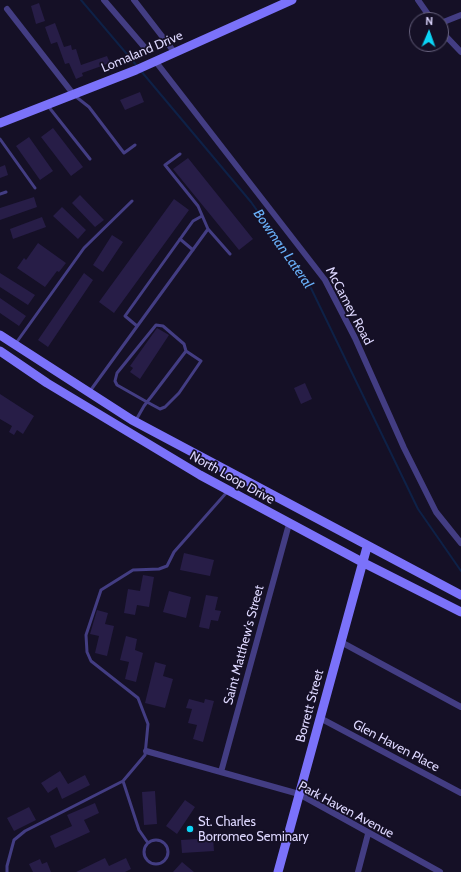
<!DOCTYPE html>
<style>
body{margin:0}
#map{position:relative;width:461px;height:872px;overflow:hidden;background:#151026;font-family:Cabin,sans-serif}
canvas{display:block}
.north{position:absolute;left:409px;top:12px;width:40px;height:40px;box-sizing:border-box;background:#151026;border:1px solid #65607c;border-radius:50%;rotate:2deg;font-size:11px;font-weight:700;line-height:16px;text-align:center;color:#ddd7fe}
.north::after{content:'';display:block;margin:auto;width:14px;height:18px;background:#0bd4f6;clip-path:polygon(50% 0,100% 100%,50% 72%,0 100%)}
</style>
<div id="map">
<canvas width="461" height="872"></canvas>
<div class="north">N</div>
</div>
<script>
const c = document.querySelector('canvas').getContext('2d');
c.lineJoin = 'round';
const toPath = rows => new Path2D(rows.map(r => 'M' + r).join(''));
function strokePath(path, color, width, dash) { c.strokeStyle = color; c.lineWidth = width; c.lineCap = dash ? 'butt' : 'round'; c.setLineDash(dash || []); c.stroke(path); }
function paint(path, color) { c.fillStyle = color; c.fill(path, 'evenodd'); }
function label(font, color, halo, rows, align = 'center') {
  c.font = font + ' Cabin,sans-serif'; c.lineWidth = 3.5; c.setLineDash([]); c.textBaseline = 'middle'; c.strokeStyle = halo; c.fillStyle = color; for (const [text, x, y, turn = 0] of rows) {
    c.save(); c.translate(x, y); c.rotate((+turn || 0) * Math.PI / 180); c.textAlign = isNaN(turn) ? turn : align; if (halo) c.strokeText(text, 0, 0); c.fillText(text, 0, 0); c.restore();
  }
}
strokePath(toPath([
 [81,0,137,66],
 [141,71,251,202,308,282,418,509,461,571]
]), '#0e2147', 2);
paint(toPath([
 [39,3,45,21,36,24,31,6],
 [55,23,64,47,71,45,72,50,76,49,81,65,107,56,110,63,82,73,83,76,76,79,69,63,65,64,57,42,51,44,45,27],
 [140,92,144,102,125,110,120,100],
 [53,128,83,167,71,176,41,137],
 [29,137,53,171,40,180,16,146],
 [188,158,253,239,239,250,173,169],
 [5,165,8,175,0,178,0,167],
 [80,195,104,220,95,227,72,203],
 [34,197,37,207,0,220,0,208],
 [174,199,189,210,114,313,99,302],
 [62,207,86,230,78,239,53,216],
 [42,217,46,227,13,239,10,229],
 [112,235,123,242,103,272,93,265],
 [38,243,66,263,59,272,57,271,45,287,17,268,24,258,26,260],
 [0,273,35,295,28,305,0,287],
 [84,273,93,280,48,347,38,340],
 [0,298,26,316,19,326,0,313],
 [157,328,169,335,140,379,130,372,133,368,130,366],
 [305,383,312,399,301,404,294,388],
 [0,394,34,416,23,434,17,430,14,435,9,432,12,426,0,419],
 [184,553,214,560,210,576,180,570],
 [143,575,154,577,149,607,137,605,135,615,124,613,128,589,140,591],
 [169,591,191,597,186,618,163,612],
 [206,595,218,597,215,610,221,611,218,621,211,620,209,629,199,627],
 [97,610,108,613,105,624,114,626,107,656,95,653,99,636,90,634],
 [126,636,137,639,135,650,143,653,136,682,125,679,129,662,120,660],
 [155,662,166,665,163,676,173,679,165,708,145,703],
 [189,699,204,703,205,699,214,701,203,742,193,739,197,725,188,723,192,709,186,708],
 [60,771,68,784,85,775,90,785,62,799,57,787,48,793,41,783],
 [155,791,157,824,144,825,142,792],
 [185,800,195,807,177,834,166,826],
 [95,803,99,813,84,820,90,832,55,848,50,836,72,826,67,815],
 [29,807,36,820,14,831,7,818],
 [213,838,214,851,182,853,181,840],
 [105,858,109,866,126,858,131,869,125,872,76,872],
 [40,859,42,864,47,862,51,872,33,872,29,864],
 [182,862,194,872,173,872]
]), '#271d47');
strokePath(toPath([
 [75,96,89,107,124,153,135,145],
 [48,106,90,159],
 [0,139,35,188],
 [180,154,165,165,198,206,208,229],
 [0,194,6,192],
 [180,239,193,250],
 [137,326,125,316,193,221,202,216],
 [16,343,84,248,132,201],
 [90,391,208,229,230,254],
 [136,420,144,406,147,402,151,397,186,351,184,344,163,326,156,325,117,373,115,381,117,385,147,402,160,409,165,407,179,393,201,361,186,351],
 [123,781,139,830,148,843],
 '144 852a12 12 0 1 1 24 0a12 12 0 1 1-24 0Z',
 [7,872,7,866,14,840,25,831,123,781,145,755,148,724,138,698,91,661,87,652,86,635,101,590,133,570,159,569,167,566,174,552,227,492]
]), '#433d83', 3);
strokePath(toPath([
 [104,0,146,49],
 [134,0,175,53],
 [418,0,432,20],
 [7,9,74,95],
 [441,23,461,15],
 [441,31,461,52],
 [156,62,325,280,355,338,404,448,436,512,461,543],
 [341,642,461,707],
 [320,718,461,793],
 [146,751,299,794,440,872],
 [221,772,289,524],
 [358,872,368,834]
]), '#433d83', 6);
strokePath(toPath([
 [0,123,136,70,292,0],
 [0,335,132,420,461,595],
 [0,351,47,383,200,475,362,562,461,612],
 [278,872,367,547]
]), '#7b72fa', 9);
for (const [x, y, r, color] of [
 [190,829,4,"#0bd4f6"]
]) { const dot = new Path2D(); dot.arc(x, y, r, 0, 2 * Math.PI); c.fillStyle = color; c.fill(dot); strokePath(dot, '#151026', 1.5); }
label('13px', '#ddd7fe', '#151026', [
 ["Lomaland Drive",142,52,-23],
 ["McCamey Road",349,306,62],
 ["North Loop Drive",232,478,29],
 ["Saint Matthew's Street",244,645,-75],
 ["Borrett Street",310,706,-75],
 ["Glen Haven Place",396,746,28],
 ["Park Haven Avenue",346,810,28]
]);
label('13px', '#ddd7fe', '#151026', [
 ["St. Charles",198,822],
 ["Borromeo Seminary",198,837]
], 'left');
label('italic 14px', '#69b0f9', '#151026', [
 ["Bowman Lateral",283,249,55]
]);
</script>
